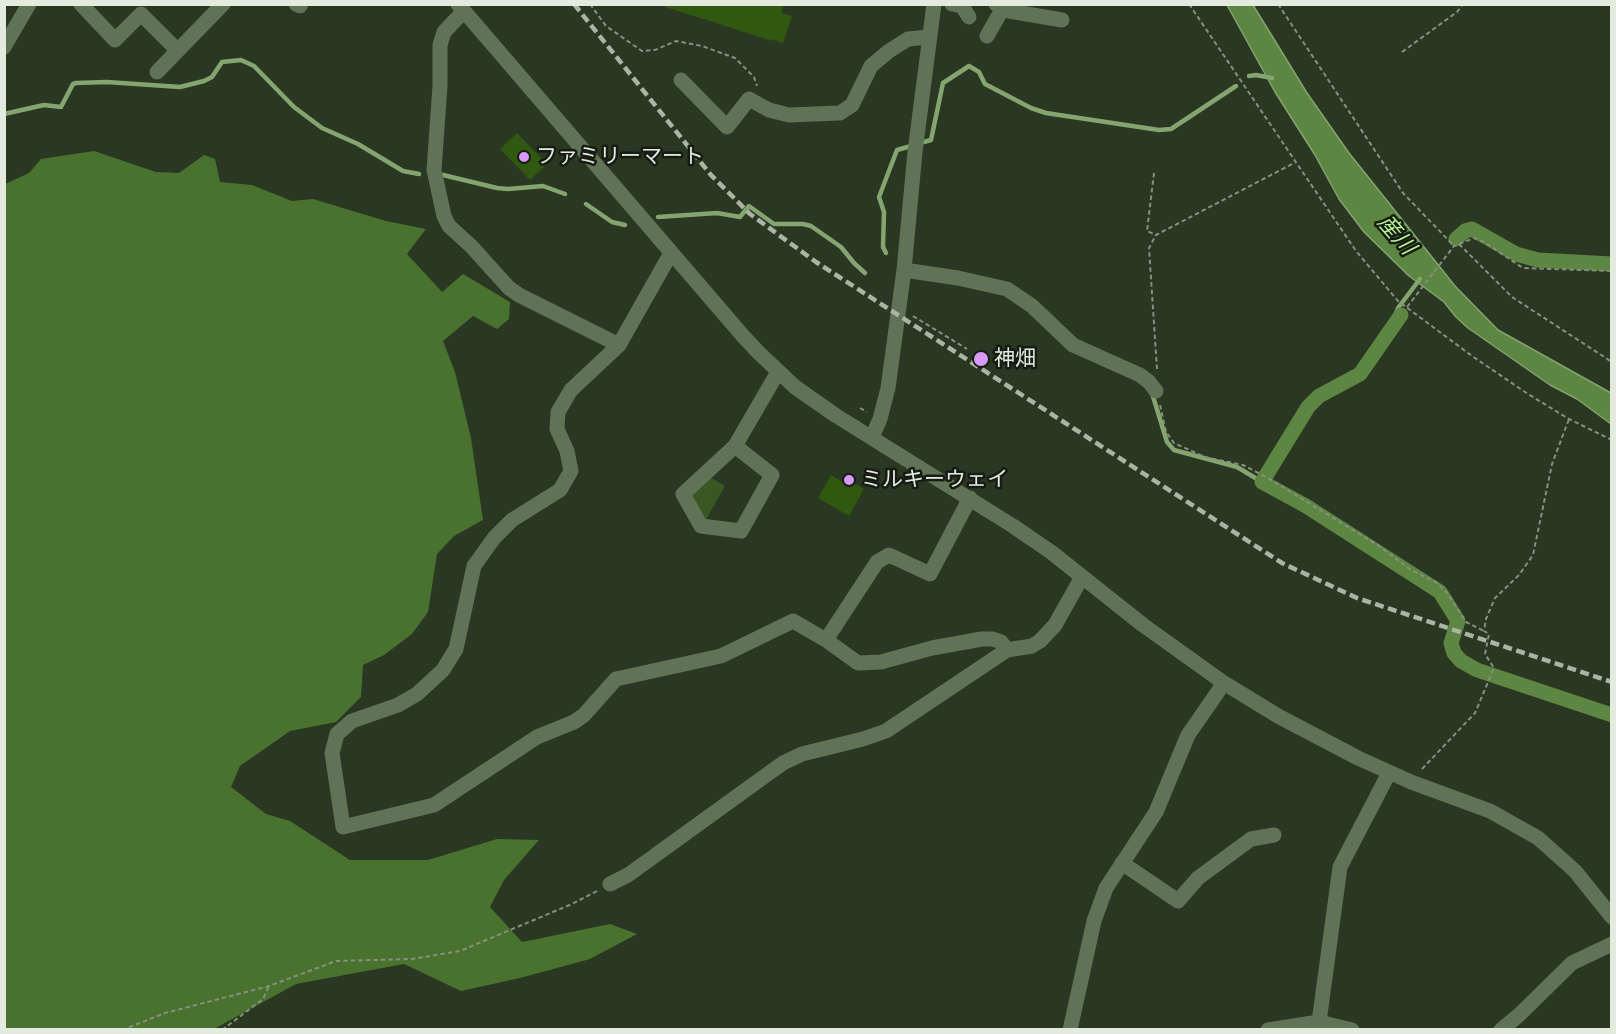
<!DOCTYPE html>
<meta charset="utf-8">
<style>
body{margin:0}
#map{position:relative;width:1616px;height:1034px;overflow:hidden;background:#2a3722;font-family:"Roboto Serif",serif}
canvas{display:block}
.frame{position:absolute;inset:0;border:6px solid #e2ebde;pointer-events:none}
</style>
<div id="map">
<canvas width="1616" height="1034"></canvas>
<div class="frame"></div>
</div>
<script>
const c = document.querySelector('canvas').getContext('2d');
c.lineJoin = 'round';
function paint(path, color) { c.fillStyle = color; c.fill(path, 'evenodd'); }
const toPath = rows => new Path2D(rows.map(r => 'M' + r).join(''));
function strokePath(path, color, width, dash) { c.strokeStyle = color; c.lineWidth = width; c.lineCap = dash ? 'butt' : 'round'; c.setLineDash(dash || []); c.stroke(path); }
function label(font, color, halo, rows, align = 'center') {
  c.font = font + ' "Roboto Serif","Noto Sans JP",serif'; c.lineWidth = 5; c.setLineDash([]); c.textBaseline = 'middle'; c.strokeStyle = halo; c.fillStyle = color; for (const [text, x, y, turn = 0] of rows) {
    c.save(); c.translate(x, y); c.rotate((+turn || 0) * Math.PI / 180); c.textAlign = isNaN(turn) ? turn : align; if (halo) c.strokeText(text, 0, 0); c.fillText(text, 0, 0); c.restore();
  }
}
paint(toPath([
 [710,477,725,486,706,520,691,500,692,491]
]), '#385723');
paint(toPath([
 [94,151,156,172,179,173,204,155,215,159,220,182,252,185,292,201,313,199,386,221,426,229,407,254,442,292,463,274,510,302,509,319,497,329,473,316,443,341,455,372,471,438,483,520,454,536,437,554,428,612,412,634,384,655,363,665,361,697,336,722,290,731,240,766,231,787,266,814,290,821,350,860,428,860,497,839,539,840,504,880,490,907,522,942,610,924,637,934,590,959,520,978,461,991,404,964,296,984,214,1029,5,1029,5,184,29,173,41,159]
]), '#49722e');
const water = toPath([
 [1227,5,1253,5,1307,93,1349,153,1455,286,1498,330,1611,393,1611,424,1577,399,1550,385,1468,328,1456,317,1444,302,1409,276,1364,232,1339,199,1315,155,1275,92,1227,5]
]);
paint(water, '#5c8641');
strokePath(water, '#84a470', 1.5);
strokePath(toPath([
 [1249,76,1256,75,1272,78],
 [4,114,44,105,61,107,73,84,76,83,107,82,180,87,204,81,212,77,222,62,241,60,254,66,294,107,322,128,358,144,403,171,419,174],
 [920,143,931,140,943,83,969,66,979,72,985,84,1031,108,1046,113,1159,130,1171,129,1236,86],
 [443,175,497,188,508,189,543,186,565,194],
 [586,204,612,222,625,225],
 [658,217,717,213,740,217,749,206,774,224,803,224,811,226,841,247,854,263,865,273],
 [886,253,883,247,884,212,879,197,897,150,911,146],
 [1398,319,1396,313,1398,308,1420,279],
 [1152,393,1167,442,1174,450,1237,467,1262,482]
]), '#84a470', 4.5);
strokePath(toPath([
 [1456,239,1465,231,1472,229,1516,254,1538,260,1612,264],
 [1401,315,1360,374,1319,396,1308,407,1262,482,1306,506,1440,592,1458,621,1451,643,1454,653,1461,661,1477,670,1612,715]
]), '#5c8641', 15);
paint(toPath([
 [666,4,784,4,781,13,792,16,783,43,773,39,772,41,710,21,665,7],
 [517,133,547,164,530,180,500,149],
 [831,475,848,485,850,481,864,489,849,516,818,498]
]), '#305811');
strokePath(toPath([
 [536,4,562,4],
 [590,4,606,26,642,51,655,50,676,41,702,46,735,58,754,77,757,86],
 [1189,4,1356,251,1398,301,1472,356,1528,394,1569,419,1612,440],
 [1278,4,1403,193,1454,246],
 [1402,52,1457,12,1463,4],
 [1154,173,1147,231,1156,235],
 [1459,244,1512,297,1612,362],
 [1407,307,1454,246,1474,238,1484,242,1523,268,1612,271],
 [913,316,967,349],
 [1157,369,1149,248,1156,235,1296,162],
 [1160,405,1166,432,1174,443,1205,457,1243,465,1268,478,1379,546,1411,570,1436,582,1448,594,1466,622,1484,631],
 [860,408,867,412],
 [1422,769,1475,713,1494,668,1485,654,1489,634,1484,631,1486,619,1495,598,1519,575,1533,555,1552,464,1569,419],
 [122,1030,165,1013,269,986,336,961,412,959,460,951,572,904,597,891],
 [222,1030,263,999,269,986]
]), '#85907f', 2, [4.5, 3]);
strokePath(toPath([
 [81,4,115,40,141,14,177,50],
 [296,4,300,6,301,4],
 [458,4,743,336,759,353,795,387,835,415,1013,526,1051,552,1143,625,1224,683,1278,716,1358,758,1411,782,1490,811,1538,838,1575,871,1612,917],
 [952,4,962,6,969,17],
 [996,4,1009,11,1062,20],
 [464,11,444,32,440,45,440,86,434,170,444,216,449,226,471,246,509,288,519,295,619,345],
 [987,36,1003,8],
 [4,47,29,4],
 [157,72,223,4],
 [681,80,727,127,749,99,769,110,789,115,840,113,852,105,871,66,889,51,908,39,929,37],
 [671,253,619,345,571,390,558,412,557,429,567,451,571,471,560,490,512,520,494,538,474,566,456,649,443,670,417,694,398,705,352,721,337,734,332,753,343,827,434,805,537,737,574,722,584,715,616,679,721,656,793,621,826,640,858,663,881,662,932,648,982,639,993,639,1001,642,1007,650],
 [904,270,958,278,1007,289,1032,306,1073,345,1140,375,1149,382,1156,391],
 [872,437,880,419,888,388,904,270,915,152,934,4],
 [735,446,772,475,741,531,701,526,683,494,735,446,778,372],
 [826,640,877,562,889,555,930,574,970,498],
 [1122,863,1178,901,1198,878,1251,839,1274,835],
 [610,884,628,875,783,763,802,754,863,739,886,731,1007,650,1032,646,1040,641,1055,625,1082,577],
 [1070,1030,1094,921,1106,888,1156,812,1188,735,1224,683],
 [1268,1030,1319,1022,1352,1030],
 [1316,1030,1319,1022,1340,867,1389,773],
 [1501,1030,1519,1015,1572,963,1612,944]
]), '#607356', 15);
strokePath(toPath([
 [574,4,711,175,750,214,816,262,1282,563,1357,598,1612,682]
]), '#aab4a4', 4.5, [9, 4.5]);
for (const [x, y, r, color] of [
 [524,157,6,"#d99af7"],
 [981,359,8,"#d99af7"],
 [849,480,6,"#d99af7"]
]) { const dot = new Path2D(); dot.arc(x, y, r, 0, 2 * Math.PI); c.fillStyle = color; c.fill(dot); strokePath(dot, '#161c13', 2); }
label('21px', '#e2ebde', '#161c13', [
 ["ファミリーマート",536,157],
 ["神畑",994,359],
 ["ミルキーウェイ",861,480]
], 'left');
label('italic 22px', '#baf697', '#161c13', [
 ["産川",1396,235,49]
]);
</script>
